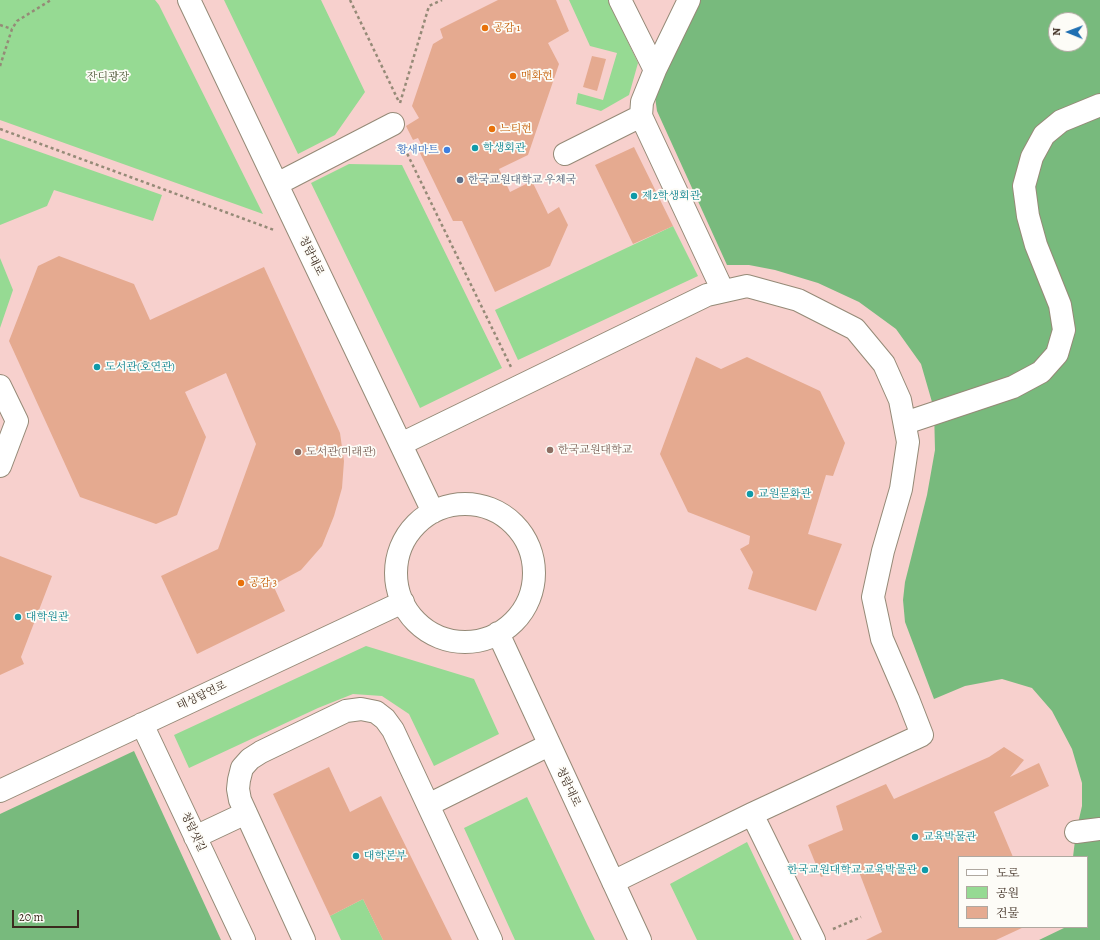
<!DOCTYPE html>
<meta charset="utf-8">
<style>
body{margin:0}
#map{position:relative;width:1100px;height:940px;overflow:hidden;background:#efead0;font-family:Alegreya,"Noto Serif KR",serif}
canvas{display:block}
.legend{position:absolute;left:958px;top:856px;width:130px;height:72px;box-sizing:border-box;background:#fdfcf7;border:1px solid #afa8a0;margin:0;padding:5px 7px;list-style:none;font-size:12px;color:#3b2a1e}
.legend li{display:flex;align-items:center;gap:8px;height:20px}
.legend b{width:20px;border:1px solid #afa8a0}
.north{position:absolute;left:1048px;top:12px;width:40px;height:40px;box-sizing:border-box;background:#fdfcf7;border:1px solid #afa8a0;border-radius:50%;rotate:271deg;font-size:11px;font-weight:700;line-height:16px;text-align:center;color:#3b2a1e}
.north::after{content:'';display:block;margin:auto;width:14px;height:18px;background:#1f6fb2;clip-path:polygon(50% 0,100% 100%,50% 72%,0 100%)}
.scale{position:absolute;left:12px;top:910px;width:67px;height:18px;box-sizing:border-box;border:2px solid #3b2a1e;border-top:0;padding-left:5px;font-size:12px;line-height:14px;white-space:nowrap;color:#3b2a1e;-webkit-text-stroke:3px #fdfcf7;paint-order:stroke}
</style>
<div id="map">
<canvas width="1100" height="940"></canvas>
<ul class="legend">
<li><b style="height:5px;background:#fff"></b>도로</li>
<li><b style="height:11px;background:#96da93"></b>공원</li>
<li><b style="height:11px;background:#e5aa90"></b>건물</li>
</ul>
<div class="north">N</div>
<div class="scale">20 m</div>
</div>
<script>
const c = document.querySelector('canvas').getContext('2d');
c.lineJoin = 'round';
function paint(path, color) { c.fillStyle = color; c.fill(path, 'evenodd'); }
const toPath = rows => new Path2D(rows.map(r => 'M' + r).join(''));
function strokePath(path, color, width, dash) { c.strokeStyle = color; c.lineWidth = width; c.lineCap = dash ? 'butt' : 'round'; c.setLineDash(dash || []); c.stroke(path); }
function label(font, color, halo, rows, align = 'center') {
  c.font = font + ' Alegreya,"Noto Serif KR",serif'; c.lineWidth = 3.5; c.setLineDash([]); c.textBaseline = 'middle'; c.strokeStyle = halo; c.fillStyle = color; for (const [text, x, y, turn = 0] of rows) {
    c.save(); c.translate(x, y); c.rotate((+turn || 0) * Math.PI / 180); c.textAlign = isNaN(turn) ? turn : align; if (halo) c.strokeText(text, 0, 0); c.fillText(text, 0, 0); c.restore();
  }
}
paint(toPath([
 [0,0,1100,0,1100,940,0,940],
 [1056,20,1080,20,1080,44,1056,44],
 [959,857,1087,857,1087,927,959,927]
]), '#f7d0cd');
paint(toPath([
 [0,0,155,0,159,5,263,214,0,120],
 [224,0,321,0,365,92,335,135,298,154],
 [569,0,608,0,638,63,629,95,601,111,576,104,578,93,603,100,617,53,590,46],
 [0,138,162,195,153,221,54,190,47,206,0,225],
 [349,164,402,165,502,368,420,408,311,183],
 [673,226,698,276,518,360,495,310],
 [0,258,13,290,0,328],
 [366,646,474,679,499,734,434,766,409,714,382,696,353,694,318,708,189,768,174,735],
 [527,797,587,924,595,940,515,940,464,828],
 [747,842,794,940,697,940,670,884],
 [363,899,383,940,341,940,330,916]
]), '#96da93');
paint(toPath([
 [699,0,1100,0,1100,940,1039,940,1066,927,1087,927,1087,857,1073,857,1076,832,1082,806,1082,783,1072,749,1052,711,1032,688,1002,679,965,686,934,699,905,622,903,600,905,582,927,495,935,450,934,409,921,364,896,329,859,302,818,283,775,270,749,265,727,265,657,111,655,97],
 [1056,20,1080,20,1080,44,1056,44],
 [134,751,221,940,0,940,0,814]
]), '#78ba7d');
paint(toPath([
 [498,0,556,0,569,31,548,43,559,64,528,155,499,169,510,192,532,181,548,214,559,207,568,225,550,266,495,292,462,221,453,221,419,151,422,146,418,138,413,140,406,126,419,118,412,106,433,44,443,38,440,29],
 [592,56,606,59,597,91,583,87],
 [634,147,673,226,633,244,595,165],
 [59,256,134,284,150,320,264,267,340,433,344,461,342,488,334,516,322,546,301,570,273,585,285,611,197,654,161,576,218,549,256,444,226,373,185,392,206,437,177,515,156,524,80,497,9,341,38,266],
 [696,357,721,369,747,357,820,391,845,443,833,476,826,475,808,534,842,544,816,611,748,589,753,572,740,549,749,544,750,536,688,512,660,454],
 [0,556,52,576,21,657,24,664,0,675],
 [1004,747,1024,760,1010,777,1039,763,1049,786,994,812,1013,857,959,857,959,927,1024,927,996,940,866,940,882,932,856,864,821,877,808,845,843,830,836,806,886,784,894,799,989,757],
 [329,767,350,812,381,796,452,940,383,940,363,899,330,916,273,794]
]), '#e5aa90');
const minor = toPath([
 [189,0,433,512],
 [620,0,655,70],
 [689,0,655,70,642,102,641,116,723,291],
 [565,154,641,116],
 [277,184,393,124],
 [0,386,17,421,0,466],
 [905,423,1013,387,1041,372,1057,354,1064,330,1060,305,1036,245,1028,216,1024,186,1032,157,1044,135,1061,121,1100,105],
 [401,444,707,295,747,286,798,300,855,329,884,364,900,400,908,442,901,489,883,551,873,597,882,639,908,699,922,735,752,814,613,882],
 '396 573a69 69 0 1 1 138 0a69 69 0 1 1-138 0Z',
 [498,633,640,940],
 [142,724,244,940],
 [0,791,403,602],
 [428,805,549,745],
 [752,814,814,940],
 [1076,832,1100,829],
 [195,837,246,813],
 [304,940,240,800,238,789,239,780,242,768,250,759,261,752,346,711,361,709,376,712,385,719,393,730,491,940]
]);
strokePath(minor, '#958a77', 24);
strokePath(toPath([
 [350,0,399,102],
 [0,25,12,29],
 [0,66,12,29,17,21,51,0],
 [400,103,429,6,442,0],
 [0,129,274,230],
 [402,143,511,367],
 [833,929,861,917]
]), '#958a77', 2.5, [3, 3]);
strokePath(minor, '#fff', 22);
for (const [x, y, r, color] of [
 [485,28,4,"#e8710a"],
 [513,76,4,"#e8710a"],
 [492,129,4,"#e8710a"],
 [475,148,4,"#0f9aa8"],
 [447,150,4,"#3f7fe0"],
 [460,180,4,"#5c6f8a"],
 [634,196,4,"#0f9aa8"],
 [97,367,4,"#0f9aa8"],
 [550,450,4,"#8d6e63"],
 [298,452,4,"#8d6e63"],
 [750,494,4,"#0f9aa8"],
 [241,583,4,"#e8710a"],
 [18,617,4,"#0f9aa8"],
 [915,837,4,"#0f9aa8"],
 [356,856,4,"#0f9aa8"],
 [925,870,4,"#0f9aa8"]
]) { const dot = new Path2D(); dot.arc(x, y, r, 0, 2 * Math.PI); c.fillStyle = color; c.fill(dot); strokePath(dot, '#fdfcf7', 1.5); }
label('11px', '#c56008', '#fdfcf7', [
 ["공감 1",493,28],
 ["매화헌",521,76],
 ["느티헌",500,129],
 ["공감 3",249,583]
], 'left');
label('11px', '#565f41', '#fdfcf7', [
 ["잔디광장",108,77]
]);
label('11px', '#0d838f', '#fdfcf7', [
 ["학생회관",483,148],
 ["제2학생회관",642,196],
 ["도서관(호연관)",105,367],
 ["교원문화관",758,494],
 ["대학원관",26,617],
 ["교육박물관",923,837],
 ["대학본부",364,856],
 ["한국교원대학교 교육박물관",917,870,"right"]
], 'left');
label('11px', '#366cbe', '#fdfcf7', [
 ["황새마트",439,150]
], 'right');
label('11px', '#4e5e75', '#fdfcf7', [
 ["한국교원대학교 우체국",468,180]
], 'left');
label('11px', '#3b2a1e', '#fdfcf7', [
 ["청람대로",311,256,64],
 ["태성탑연로",202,696,-25],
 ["청람대로",568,787,65],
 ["청람샛길",193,832,65]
]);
label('11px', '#785e54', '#fdfcf7', [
 ["한국교원대학교",558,450],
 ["도서관(미래관)",306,452]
], 'left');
</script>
